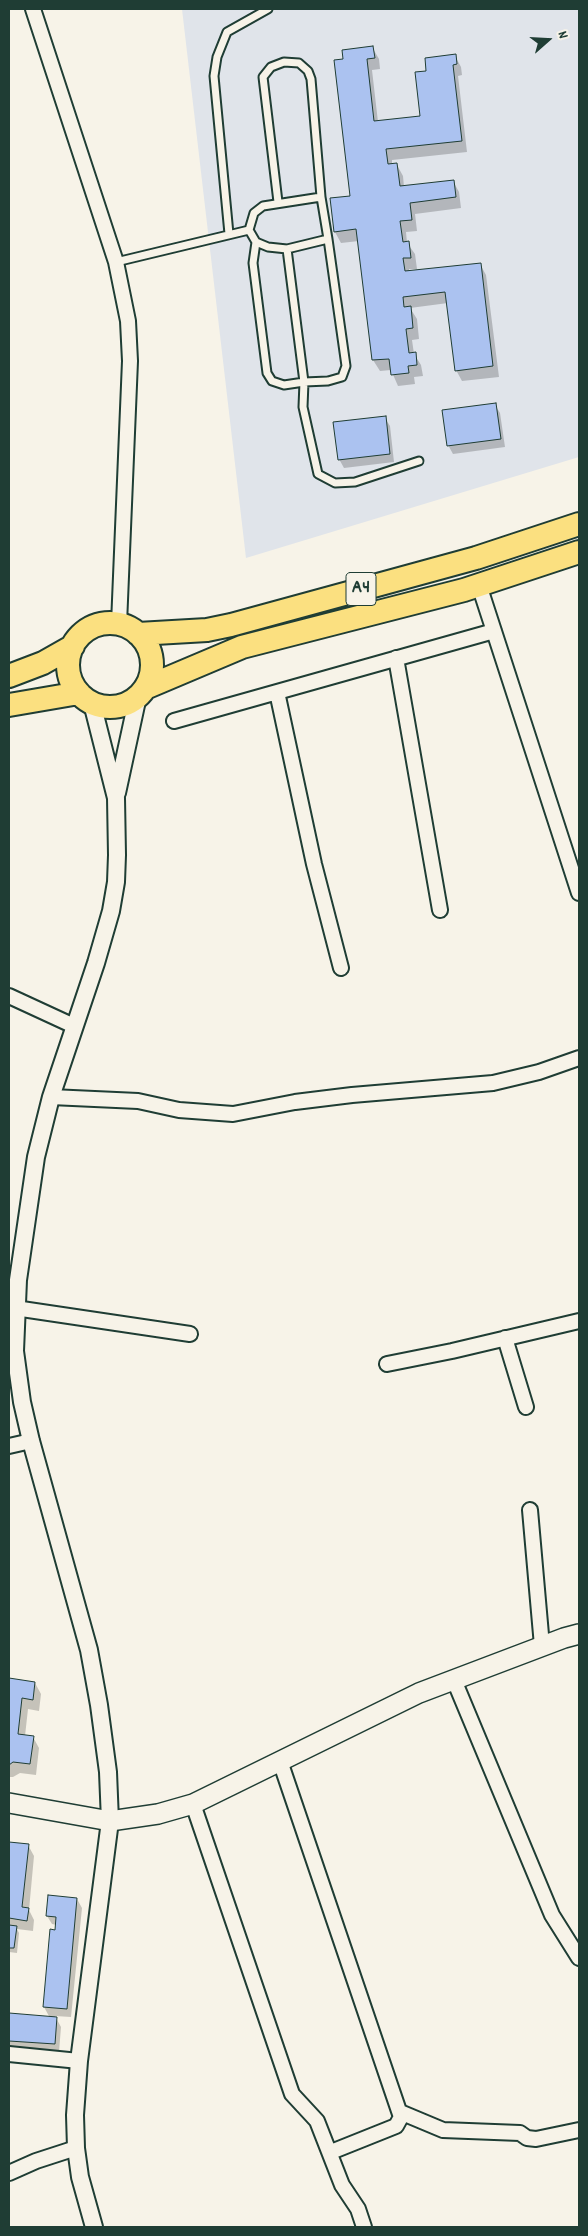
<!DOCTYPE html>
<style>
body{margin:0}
#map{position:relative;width:588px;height:2236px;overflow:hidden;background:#f7f3e8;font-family:Dekko,sans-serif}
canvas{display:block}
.frame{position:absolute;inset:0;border:10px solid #1f3d34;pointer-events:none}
.north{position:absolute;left:523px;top:15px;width:50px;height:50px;-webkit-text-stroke:4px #f7f3e8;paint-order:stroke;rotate:71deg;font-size:14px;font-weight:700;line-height:20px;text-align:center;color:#1f3d34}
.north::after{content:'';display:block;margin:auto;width:18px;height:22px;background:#1f3d34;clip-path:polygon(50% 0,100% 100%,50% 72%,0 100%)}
</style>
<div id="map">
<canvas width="588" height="2236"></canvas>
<div class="frame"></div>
<div class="north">N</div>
</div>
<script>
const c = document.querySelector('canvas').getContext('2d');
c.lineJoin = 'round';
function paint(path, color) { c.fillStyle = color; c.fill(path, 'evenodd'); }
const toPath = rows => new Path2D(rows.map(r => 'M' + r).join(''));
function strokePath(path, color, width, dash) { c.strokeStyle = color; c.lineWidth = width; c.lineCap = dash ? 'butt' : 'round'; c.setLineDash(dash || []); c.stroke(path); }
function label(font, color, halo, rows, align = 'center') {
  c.font = font + ' Dekko,sans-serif'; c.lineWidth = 4; c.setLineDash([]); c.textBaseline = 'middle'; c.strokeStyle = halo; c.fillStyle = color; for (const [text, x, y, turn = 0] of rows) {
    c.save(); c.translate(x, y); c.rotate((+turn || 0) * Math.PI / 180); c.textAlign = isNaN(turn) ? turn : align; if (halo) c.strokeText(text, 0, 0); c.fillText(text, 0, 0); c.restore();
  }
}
paint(toPath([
 [182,9,579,9,579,457,246,558]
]), '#e0e4ea');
paint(toPath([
 [372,47,379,59,380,69,372,70,378,122,422,117,427,72,455,56,461,67,462,75,458,76,467,152,392,160,392,165,397,165,403,176,404,187,453,181,459,192,461,208,415,214,417,231,406,232,407,243,415,254,417,269,409,269,409,272,480,264,486,275,499,377,462,381,456,370,448,303,410,308,417,319,419,339,412,340,414,354,421,365,423,376,414,377,415,384,398,386,391,370,380,371,373,360,359,241,341,243,335,232,351,197,344,60],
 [495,405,500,413,505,447,453,454,448,445],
 [385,418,390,426,394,462,344,468,339,459],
 [9,1680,35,1683,41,1694,39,1711,28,1709,25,1736,33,1737,39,1748,36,1775,20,1773,13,1777,9,1777],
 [9,1843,28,1845,34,1856,29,1910,34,1920,33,1931,17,1929,19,1933,17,1953,9,1952],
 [77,1899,82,1908,71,2017,55,2016,61,2027,59,2052,9,2049,9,2014,50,2018,44,2007,57,1925,52,1924,47,1916]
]), '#0003');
const building = toPath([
 [373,46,375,58,367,59,374,121,420,116,415,72,426,71,425,58,456,54,457,64,453,65,462,141,386,149,388,164,397,163,400,186,454,180,456,197,410,203,412,220,400,221,403,242,409,241,411,258,403,258,405,271,481,263,493,366,455,371,445,292,403,297,404,307,411,306,413,328,406,329,409,353,416,352,417,365,408,366,409,373,391,375,389,359,372,360,356,229,334,232,330,198,350,196,334,60,343,59,342,50,373,46],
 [496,403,501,439,447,446,442,410,496,403],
 [386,416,390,454,338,460,333,422,386,416],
 [9,1678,35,1682,33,1700,22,1698,18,1734,34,1736,30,1764,13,1762,9,1765,9,1678],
 [9,1842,29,1844,22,1907,29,1908,27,1921,9,1918,9,1842],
 [48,1895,77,1898,67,2009,43,2007,50,1929,55,1930,56,1917,46,1916,48,1895],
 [9,1925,17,1926,14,1948,9,1948,9,1925],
 [9,2013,57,2017,55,2044,9,2041,9,2013]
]);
paint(building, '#abc2f0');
strokePath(building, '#1f3d34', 1);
const service = toPath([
 [321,197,328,239,287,249,268,247,256,242,249,230,254,213,263,206,321,197],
 [278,202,263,77,271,67,284,62,299,63,308,71,311,79,321,197],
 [229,234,214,76,217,57,227,32,268,9],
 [256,242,253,263,267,373,272,381,284,385,304,382,303,407,318,474,335,483,355,482,419,461],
 [287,249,304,382,328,381,342,377,346,366,328,239],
 [116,262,249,230]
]);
const minor = toPath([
 [33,9,116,262,128,321,130,361,119,624],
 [479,585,579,893],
 [396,658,440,910],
 [277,692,314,864,341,968],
 [174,721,494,631],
 [9,996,74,1026],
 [51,1097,138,1101,179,1110,233,1114,295,1102,352,1095,493,1083,539,1072,579,1058],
 [15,1308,190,1334],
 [505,1338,526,1407],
 [387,1364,452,1351,579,1321],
 [9,1446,31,1441],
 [530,1510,542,1646],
 [454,1680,552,1915,579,1958],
 [280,1761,401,2117,396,2126,331,2152],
 [193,1804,292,2094,317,2121,342,2185,358,2209,364,2227],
 [9,2054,79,2061],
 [400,2112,443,2130,520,2133,527,2138,536,2139,579,2130],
 [9,2173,36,2161,76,2148]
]);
const tertiary = toPath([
 [92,703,116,798,117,855,116,882,111,911,96,963,51,1097,36,1157,18,1280,15,1351,22,1402,31,1441,89,1650,99,1705,108,1772,110,1821,79,2061,75,2115,76,2148,80,2177,94,2227],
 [117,793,138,696]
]);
const secondary = toPath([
 [9,1803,110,1821,158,1814,193,1804,419,1693,564,1638,579,1634]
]);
const trunk = toPath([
 '68 665a42 42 0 1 1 84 0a42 42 0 1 1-84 0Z',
 [138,634,207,630,231,625,476,558,579,524],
 [9,676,43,663,73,646],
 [145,688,242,647,464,590,579,552],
 [9,705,79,693]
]);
strokePath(service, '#1f3d34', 11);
strokePath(minor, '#1f3d34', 18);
strokePath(tertiary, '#1f3d34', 20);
strokePath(secondary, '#1f3d34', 22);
strokePath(trunk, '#1f3d34', 26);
strokePath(service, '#f7f3e8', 7);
strokePath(minor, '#f7f3e8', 14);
strokePath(tertiary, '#f7f3e8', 16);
strokePath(secondary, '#f7f3e8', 19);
strokePath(trunk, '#fbe080', 22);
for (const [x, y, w] of [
 [361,589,30]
]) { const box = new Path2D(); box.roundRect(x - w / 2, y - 16.5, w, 33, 4); c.fillStyle = '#f7f3e8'; c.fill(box); strokePath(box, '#1f3d34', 1); }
label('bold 19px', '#1f3d34', null, [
 ["A4",361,589]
]);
</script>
